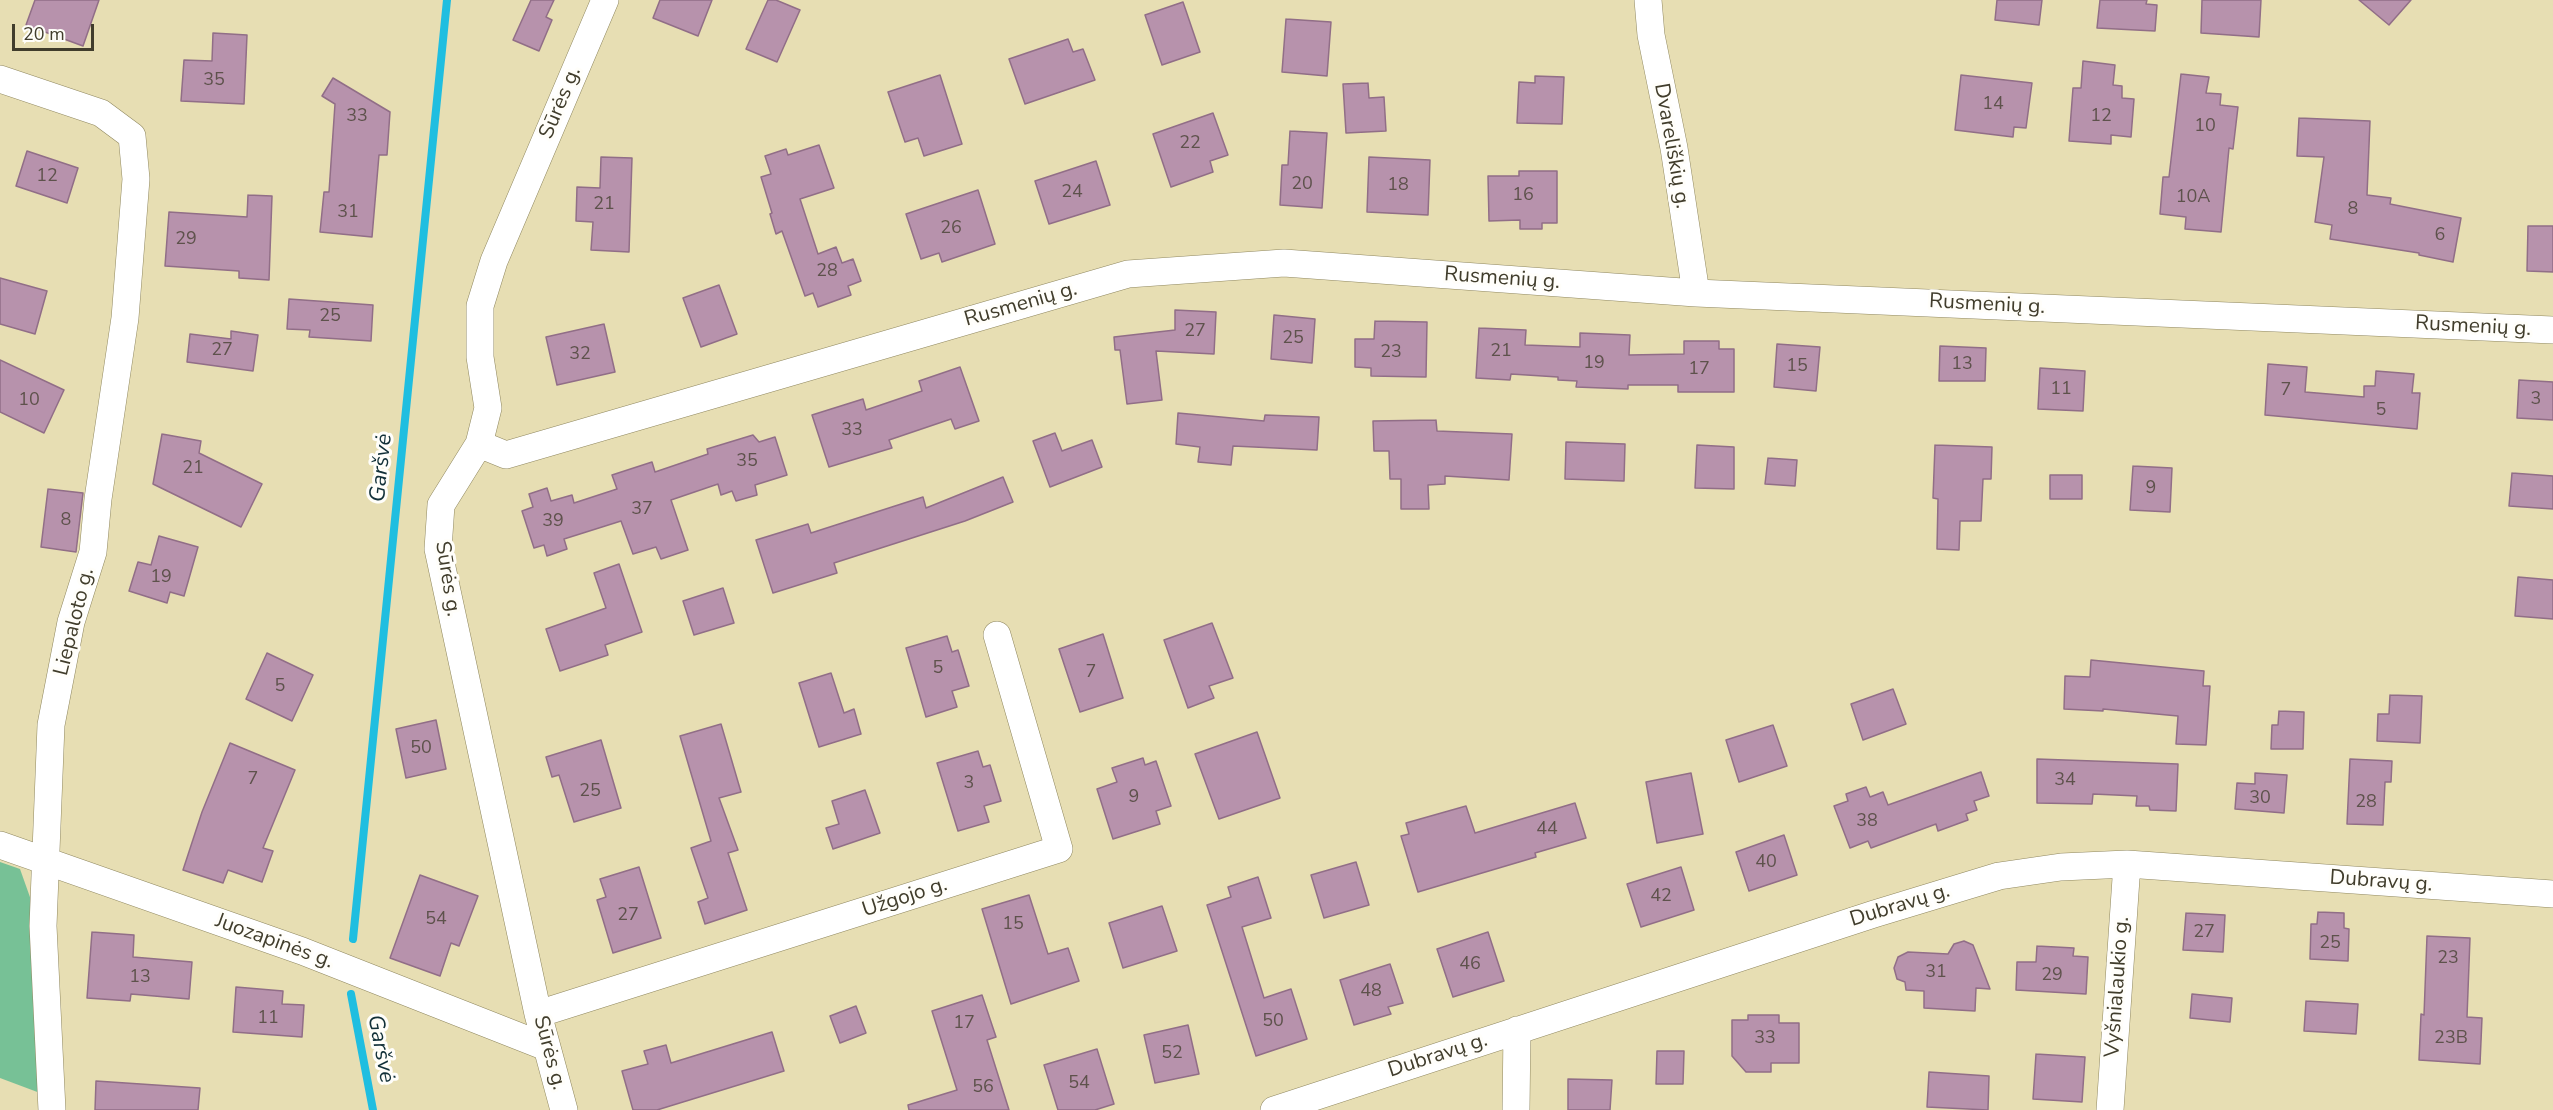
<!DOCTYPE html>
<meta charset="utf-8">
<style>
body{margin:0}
#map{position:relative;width:2553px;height:1110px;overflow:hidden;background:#e7deb3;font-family:"Nunito Sans",sans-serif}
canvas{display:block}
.scale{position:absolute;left:12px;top:24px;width:82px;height:27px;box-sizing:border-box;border:3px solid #413d2c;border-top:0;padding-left:8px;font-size:18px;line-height:21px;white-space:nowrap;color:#413d2c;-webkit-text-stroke:4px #fffefa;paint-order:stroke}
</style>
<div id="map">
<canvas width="2553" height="1110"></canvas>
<div class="scale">20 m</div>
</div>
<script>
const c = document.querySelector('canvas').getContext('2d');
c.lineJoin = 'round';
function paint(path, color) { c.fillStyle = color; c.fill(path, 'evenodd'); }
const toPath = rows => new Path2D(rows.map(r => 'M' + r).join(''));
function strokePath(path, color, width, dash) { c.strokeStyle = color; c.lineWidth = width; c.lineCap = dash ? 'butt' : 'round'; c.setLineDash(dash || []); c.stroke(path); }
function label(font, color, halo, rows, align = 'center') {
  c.font = font + ' "Nunito Sans",sans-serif'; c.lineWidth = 6; c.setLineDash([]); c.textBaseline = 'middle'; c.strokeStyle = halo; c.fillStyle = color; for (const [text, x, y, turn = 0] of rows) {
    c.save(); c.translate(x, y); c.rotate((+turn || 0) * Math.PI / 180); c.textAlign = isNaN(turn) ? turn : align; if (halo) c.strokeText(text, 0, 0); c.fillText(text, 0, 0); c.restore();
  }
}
paint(toPath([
 [0,862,20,869,31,900,40,1093,0,1078]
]), '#77c196');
strokePath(toPath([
 [353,939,447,0],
 [351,994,373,1110]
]), '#1fbee0', 8);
const building = toPath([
 [35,0,99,0,83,46,26,25,35,0],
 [531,0,554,0,546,17,552,20,539,51,513,40,531,0],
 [660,0,712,0,698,36,653,18,660,0],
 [768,0,776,0,800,10,777,62,746,49,768,0],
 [1997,0,2042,0,2039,25,1995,20,1997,0],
 [2100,0,2147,0,2146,4,2157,5,2155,31,2097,28,2100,0],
 [2202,0,2261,0,2259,37,2201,33,2202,0],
 [2359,0,2411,0,2389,25,2359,0],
 [1183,2,1200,52,1162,65,1145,15,1183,2],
 [1286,19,1331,22,1327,76,1282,72,1286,19],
 [213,33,247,35,244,104,181,101,184,60,212,61,213,33],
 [1068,39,1073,52,1083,49,1095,80,1025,104,1009,59,1068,39],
 [2083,61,2115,65,2113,85,2122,86,2122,98,2134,99,2131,137,2111,135,2111,144,2069,141,2073,88,2081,88,2083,61],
 [2181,74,2209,77,2206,93,2221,94,2220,105,2238,107,2233,149,2229,148,2221,232,2185,229,2186,217,2160,214,2163,177,2169,177,2181,74],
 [940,75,962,144,924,156,918,138,905,142,888,92,940,75],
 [1961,75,2032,83,2026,128,2014,127,2013,137,1955,130,1961,75],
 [1535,76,1564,77,1562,124,1517,123,1519,82,1535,83,1535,76],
 [333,78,390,112,387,155,379,155,372,237,320,232,324,192,329,192,335,104,322,96,333,78],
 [1368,83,1369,98,1384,97,1386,131,1346,133,1343,84,1368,83],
 [1213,113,1228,155,1210,161,1213,172,1171,187,1153,134,1213,113],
 [2299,118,2370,121,2367,195,2391,198,2390,204,2461,218,2453,262,2419,255,2419,253,2330,239,2332,225,2315,222,2324,157,2297,156,2299,118],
 [1290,131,1327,133,1322,208,1280,205,1282,165,1288,165,1290,131],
 [819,145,834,188,800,199,818,254,836,247,842,263,853,259,861,281,848,286,851,295,818,307,813,293,805,296,782,231,776,234,770,214,772,213,761,177,771,174,765,156,786,149,788,155,819,145],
 [27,151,78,168,67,203,16,186,27,151],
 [601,157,632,158,629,252,591,250,593,222,576,221,577,187,600,188,601,157],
 [1369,157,1430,160,1428,215,1367,212,1369,157],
 [1096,161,1110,205,1049,224,1035,181,1096,161],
 [1519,171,1557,171,1557,223,1542,223,1542,229,1520,229,1520,220,1489,221,1488,176,1519,176,1519,171],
 [978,190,995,244,942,262,939,253,921,259,906,214,978,190],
 [248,195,272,196,269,280,239,278,239,271,165,266,169,212,247,217,248,195],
 [2528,226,2553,226,2553,272,2527,271,2528,226],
 [0,278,47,291,35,334,0,324,0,278],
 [719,285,737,334,701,347,683,298,719,285],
 [289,299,373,305,371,341,309,337,310,330,287,329,289,299],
 [1175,310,1216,312,1214,354,1156,351,1162,400,1127,404,1120,350,1115,350,1114,337,1175,330,1175,310],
 [1274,315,1315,319,1312,363,1271,359,1274,315],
 [1375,321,1427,322,1426,377,1371,376,1371,368,1355,367,1355,339,1374,339,1375,321],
 [604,324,615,372,557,385,546,337,604,324],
 [1479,328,1526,330,1525,345,1580,347,1580,333,1630,335,1629,355,1684,354,1684,341,1719,341,1719,349,1734,349,1734,392,1678,392,1678,385,1628,385,1628,389,1576,387,1577,381,1558,380,1558,377,1511,374,1510,380,1476,378,1479,328],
 [231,331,258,335,253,371,187,362,190,334,231,339,231,331],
 [1777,344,1820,347,1816,391,1774,387,1777,344],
 [1940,346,1986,348,1985,381,1939,381,1940,346],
 [0,360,64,390,44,433,0,412,0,360],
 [2268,364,2307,367,2305,392,2364,397,2364,386,2375,386,2376,371,2414,374,2412,393,2420,393,2417,429,2265,415,2268,364],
 [960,367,979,421,955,429,951,419,889,440,892,448,829,467,812,415,863,399,866,410,922,391,919,381,960,367],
 [2040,368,2085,371,2083,411,2038,409,2040,368],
 [2519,380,2553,382,2553,420,2517,418,2519,380],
 [1178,413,1264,421,1265,415,1319,417,1317,450,1233,446,1231,465,1198,462,1200,447,1176,444,1178,413],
 [1436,420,1437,431,1512,434,1509,480,1445,476,1445,484,1428,485,1429,509,1401,509,1401,479,1390,479,1389,451,1374,451,1373,421,1436,420],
 [1055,433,1062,451,1092,440,1102,467,1050,487,1033,441,1055,433],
 [162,434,201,441,199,453,262,484,241,527,153,484,162,434],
 [753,435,759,442,775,437,787,475,755,485,757,495,736,501,732,491,721,495,718,484,671,500,688,550,661,559,656,547,633,554,621,521,564,539,567,549,547,556,544,545,534,548,522,511,533,507,529,494,547,488,551,501,572,495,574,503,617,489,612,475,652,462,655,472,708,454,707,449,753,435],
 [1566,442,1625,444,1624,481,1565,479,1566,442],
 [1697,445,1734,447,1734,489,1695,488,1697,445],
 [1935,445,1992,447,1991,479,1983,479,1981,521,1960,521,1959,550,1937,549,1938,499,1933,498,1935,445],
 [1768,458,1797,460,1795,486,1765,484,1768,458],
 [2133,466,2172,468,2170,512,2130,510,2133,466],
 [2512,473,2553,476,2553,509,2509,506,2512,473],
 [2050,475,2082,475,2082,499,2050,499,2050,475],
 [1003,477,1013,502,965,521,834,563,837,573,773,593,756,540,808,524,811,533,923,497,926,508,1003,477],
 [48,489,83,493,76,552,41,547,48,489],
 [159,536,198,547,184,596,170,592,167,603,129,591,138,562,151,565,159,536],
 [619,564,642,632,605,645,608,655,560,671,546,629,606,608,594,573,619,564],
 [2518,577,2553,580,2553,619,2515,616,2518,577],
 [723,588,734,623,694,635,683,601,723,588],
 [1212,623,1233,678,1209,686,1214,698,1188,708,1164,640,1212,623],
 [1103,634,1123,698,1080,712,1059,649,1103,634],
 [947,636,952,652,958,650,969,686,952,691,957,707,926,717,906,648,947,636],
 [267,653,313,675,292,721,246,699,267,653],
 [2091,660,2204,671,2203,686,2210,686,2206,745,2176,744,2178,716,2103,709,2103,711,2064,709,2065,676,2090,677,2091,660],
 [831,673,844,713,854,709,861,734,819,747,799,683,831,673],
 [1893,689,1906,724,1863,740,1851,704,1893,689],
 [2390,695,2422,696,2420,743,2377,741,2378,714,2389,714,2390,695],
 [2279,711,2304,712,2303,749,2271,749,2272,725,2278,725,2279,711],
 [436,720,446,769,406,778,396,729,436,720],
 [721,724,741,792,719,798,738,850,728,853,747,910,705,924,698,902,708,898,691,848,711,841,680,736,721,724],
 [1773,725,1787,766,1739,782,1726,740,1773,725],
 [1257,732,1280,798,1219,819,1195,754,1257,732],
 [601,740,621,808,574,822,559,775,552,777,546,757,601,740],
 [230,743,295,770,263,848,273,851,262,882,228,870,223,883,183,870,202,812,230,743],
 [978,751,983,767,990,765,1001,801,984,806,989,822,958,831,937,763,978,751],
 [1143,758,1145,765,1156,761,1171,806,1156,811,1160,824,1113,839,1097,789,1117,782,1112,768,1143,758],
 [2037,759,2178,764,2176,811,2150,810,2149,806,2136,806,2137,796,2093,794,2092,804,2037,803,2037,759],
 [2350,759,2392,761,2391,782,2385,782,2383,825,2347,824,2350,759],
 [1981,772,1989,796,1974,801,1977,810,1966,814,1968,820,1938,831,1936,824,1871,848,1868,841,1850,848,1834,806,1848,801,1846,794,1866,787,1870,797,1883,792,1888,805,1981,772],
 [1691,773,1703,834,1657,843,1646,782,1691,773],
 [2255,773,2287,775,2284,813,2235,809,2237,783,2255,784,2255,773],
 [865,790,880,833,833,849,826,828,839,824,832,801,865,790],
 [1575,803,1586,838,1535,853,1536,857,1418,892,1401,836,1409,834,1406,823,1466,806,1475,833,1575,803],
 [1784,835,1797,875,1749,891,1736,852,1784,835],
 [1356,862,1369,905,1324,918,1311,875,1356,862],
 [639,867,661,938,613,953,597,900,606,897,600,879,639,867],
 [1681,867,1694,910,1641,927,1627,884,1681,867],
 [420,875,478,896,459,946,451,943,440,976,390,958,420,875],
 [1258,877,1271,918,1242,927,1264,998,1291,989,1307,1039,1256,1056,1207,905,1231,897,1228,887,1258,877],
 [1029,895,1048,954,1068,948,1079,981,1011,1004,982,909,1029,895],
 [1162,906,1177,951,1123,968,1109,923,1162,906],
 [2318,912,2344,913,2344,928,2349,929,2348,961,2310,959,2311,924,2317,924,2318,912],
 [2186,913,2225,915,2223,952,2183,950,2186,913],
 [92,932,134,935,133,957,192,962,189,999,131,994,130,1001,87,998,92,932],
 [1488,932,1504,981,1453,997,1437,949,1488,932],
 [2427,936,2470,938,2467,1017,2482,1018,2480,1064,2419,1060,2421,1014,2424,1015,2427,936],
 [1964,941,1973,945,1990,989,1976,988,1975,1011,1924,1008,1924,991,1906,990,1905,982,1897,979,1894,968,1898,957,1908,952,1948,954,1954,944,1964,941],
 [2037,946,2074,948,2073,956,2088,957,2086,994,2016,990,2017,962,2036,962,2037,946],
 [1390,964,1403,1003,1388,1007,1391,1014,1354,1025,1340,980,1390,964],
 [236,987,283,991,282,1004,304,1005,302,1037,233,1032,236,987],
 [2192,994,2232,998,2230,1022,2190,1018,2192,994],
 [982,995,996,1037,987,1040,1009,1110,909,1110,908,1105,957,1090,932,1011,982,995],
 [2306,1001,2358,1004,2356,1034,2304,1031,2306,1001],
 [856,1006,866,1033,840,1043,830,1016,856,1006],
 [1748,1015,1779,1015,1779,1023,1799,1023,1799,1063,1771,1063,1771,1072,1746,1072,1732,1056,1732,1020,1748,1020,1748,1015],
 [1188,1025,1199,1074,1155,1083,1144,1035,1188,1025],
 [772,1032,784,1071,657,1110,633,1110,622,1071,648,1064,644,1051,666,1045,671,1063,772,1032],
 [1097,1049,1114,1104,1095,1110,1058,1110,1044,1065,1097,1049],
 [1657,1051,1684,1051,1683,1084,1656,1084,1657,1051],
 [2036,1054,2085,1057,2082,1102,2033,1099,2036,1054],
 [1929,1072,1989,1076,1988,1110,1927,1107,1929,1072],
 [1568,1079,1612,1080,1610,1110,1568,1110,1568,1079],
 [96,1081,200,1088,198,1110,95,1110,96,1081]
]);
paint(building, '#b792ac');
strokePath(building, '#916e87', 1.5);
const minor = toPath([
 [1648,0,1651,35,1674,148,1696,293],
 [0,79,101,113,132,136,136,179,125,318,98,499,93,552,71,622,51,725,43,926,52,1110],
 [479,444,506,455,1128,274,1284,263,1696,293,2553,330],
 [0,845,302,951,546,1047],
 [538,1014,1059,849,997,635],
 [564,1110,538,1014,438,549,441,505,479,444,488,408,480,357,480,306,494,261,605,0],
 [1274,1110,1874,914,1999,876,2061,867,2127,864,2553,894],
 [1516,1110,1517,1030],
 [2110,1110,2127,864]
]);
strokePath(minor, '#908860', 28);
strokePath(minor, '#fff', 27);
label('18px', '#5e524c', null, [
 ["35",214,81],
 ["14",1993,105],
 ["33",357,117],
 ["12",2101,117],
 ["10",2205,127],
 ["22",1190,144],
 ["12",47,177],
 ["20",1302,185],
 ["18",1398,186],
 ["24",1072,193],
 ["16",1523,196],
 ["10A",2193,198],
 ["21",604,205],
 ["8",2353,210],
 ["31",348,213],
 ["26",951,229],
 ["6",2440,236],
 ["29",186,240],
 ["28",827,272],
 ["25",330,317],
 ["27",1195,332],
 ["25",1293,339],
 ["27",222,351],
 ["21",1501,352],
 ["23",1391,353],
 ["32",580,355],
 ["19",1594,364],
 ["13",1962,365],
 ["15",1797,367],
 ["17",1699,370],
 ["11",2061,390],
 ["7",2286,391],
 ["3",2536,400],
 ["10",29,401],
 ["5",2381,411],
 ["33",852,431],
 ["35",747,462],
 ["21",193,469],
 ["9",2151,489],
 ["37",642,510],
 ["8",66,521],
 ["39",553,522],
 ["19",161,578],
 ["5",938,669],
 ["7",1091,673],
 ["5",280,687],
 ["50",421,749],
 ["7",253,780],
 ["34",2065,781],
 ["3",969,784],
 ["25",590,792],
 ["9",1134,798],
 ["30",2260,799],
 ["28",2366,803],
 ["38",1867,822],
 ["44",1547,830],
 ["40",1766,863],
 ["42",1661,897],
 ["27",628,916],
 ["54",436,920],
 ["15",1013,925],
 ["27",2204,933],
 ["25",2330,944],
 ["23",2448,959],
 ["46",1470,965],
 ["31",1936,973],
 ["29",2052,976],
 ["13",140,978],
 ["48",1371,992],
 ["11",268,1019],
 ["50",1273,1022],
 ["17",964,1024],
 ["33",1765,1039],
 ["23B",2451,1039],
 ["52",1172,1054],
 ["54",1079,1084],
 ["56",983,1088]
]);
label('21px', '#413d2c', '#fffefa', [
 ["Sūrės g.",561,103,-67],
 ["Dvareliškių g.",1671,146,80],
 ["Rusmenių g.",1502,279,4],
 ["Rusmenių g.",1021,305,-16],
 ["Rusmenių g.",1987,305,3],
 ["Rusmenių g.",2473,327,3],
 ["Sūrės g.",447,579,81],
 ["Liepaloto g.",75,622,-76],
 ["Dubravų g.",2381,882,4],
 ["Užgojo g.",905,898,-18],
 ["Dubravų g.",1900,906,-17],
 ["Juozapinės g.",274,942,20],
 ["Vyšnialaukio g.",2118,987,-86],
 ["Sūrės g.",549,1053,75],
 ["Dubravų g.",1438,1056,-18]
]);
label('italic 22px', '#123038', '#fffefa', [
 ["Garšvė",382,468,-84],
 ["Garšvė",380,1049,79]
]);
</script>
